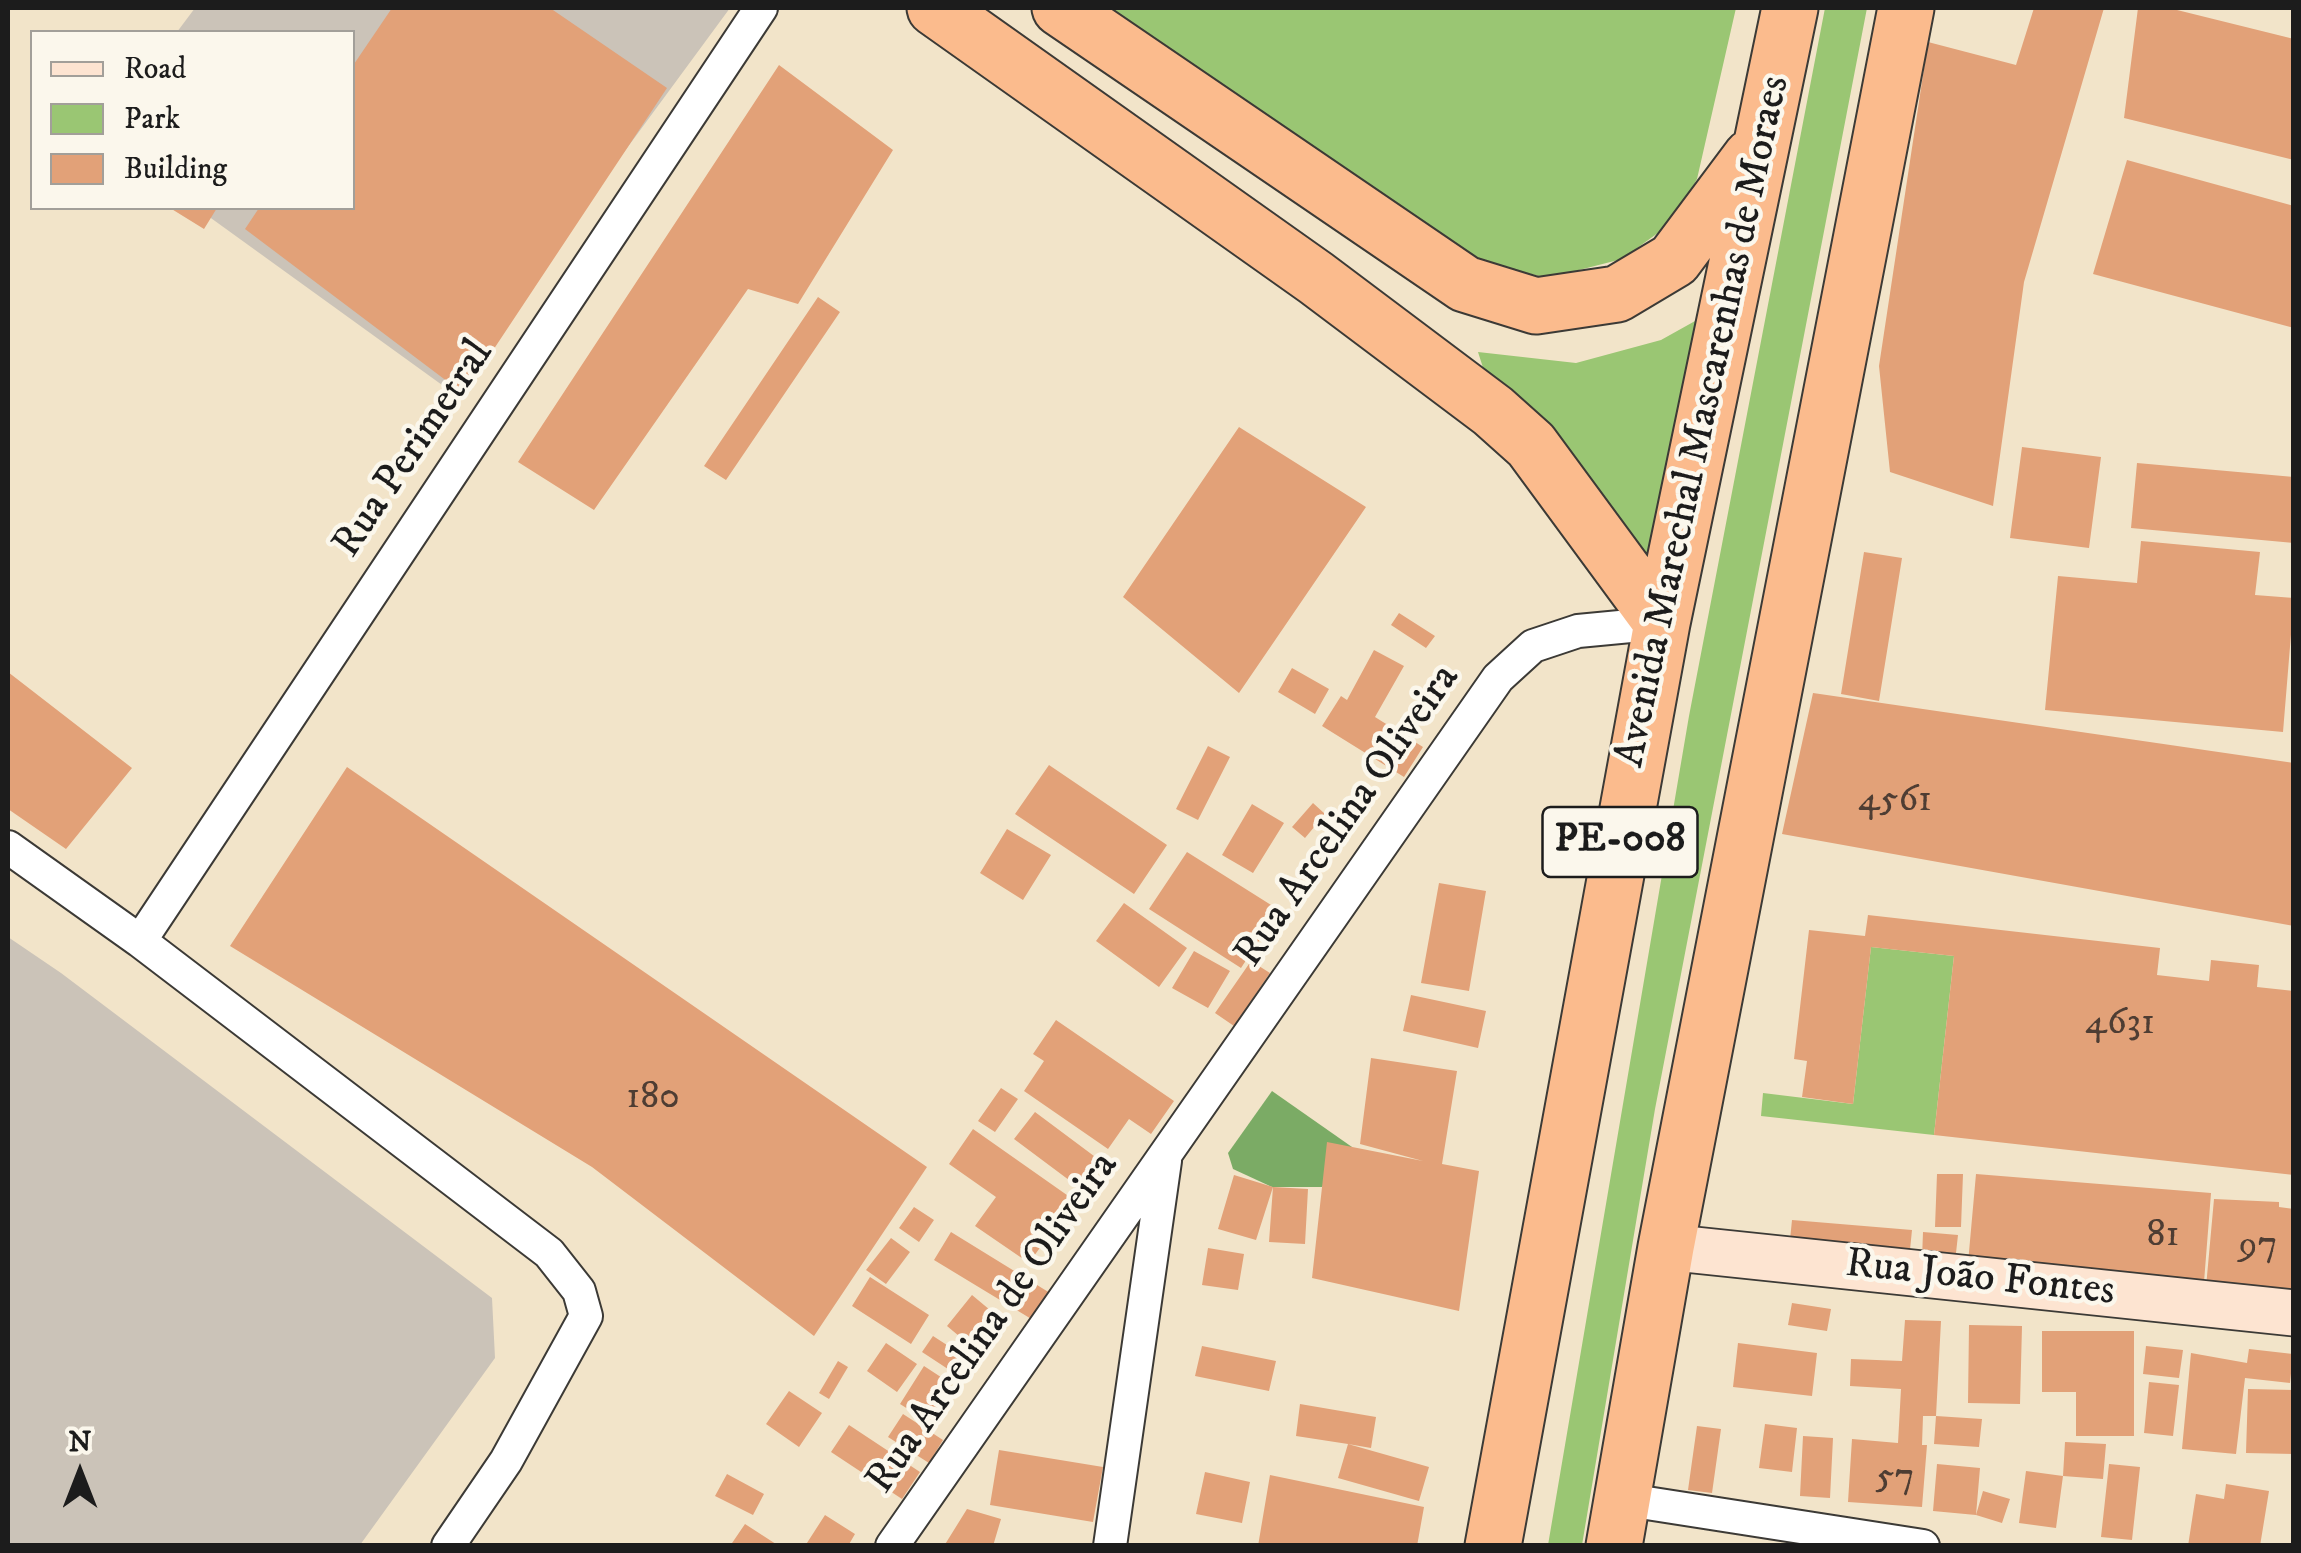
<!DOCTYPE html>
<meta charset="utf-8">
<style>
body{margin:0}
#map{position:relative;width:2301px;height:1553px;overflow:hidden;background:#f2e4c9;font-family:"IM FELL DW Pica",serif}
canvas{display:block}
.frame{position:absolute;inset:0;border:10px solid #1c1c1c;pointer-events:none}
.legend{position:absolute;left:30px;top:30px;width:325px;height:180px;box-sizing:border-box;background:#fbf7ec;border:2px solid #a29f99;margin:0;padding:12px 18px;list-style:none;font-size:30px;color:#1c1c1c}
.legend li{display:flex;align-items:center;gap:20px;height:50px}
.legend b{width:50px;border:2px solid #a29f99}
.north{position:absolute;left:30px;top:1423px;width:100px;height:100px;-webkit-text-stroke:8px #fbf7ec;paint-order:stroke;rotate:0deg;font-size:28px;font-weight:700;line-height:40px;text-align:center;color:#1c1c1c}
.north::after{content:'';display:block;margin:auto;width:35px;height:45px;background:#1c1c1c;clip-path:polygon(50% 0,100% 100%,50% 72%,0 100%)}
</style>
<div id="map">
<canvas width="2301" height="1553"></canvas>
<div class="frame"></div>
<ul class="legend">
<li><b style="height:12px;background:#fde4d1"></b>Road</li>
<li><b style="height:28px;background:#9ac673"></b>Park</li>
<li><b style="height:28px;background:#e2a178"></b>Building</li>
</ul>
<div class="north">N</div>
</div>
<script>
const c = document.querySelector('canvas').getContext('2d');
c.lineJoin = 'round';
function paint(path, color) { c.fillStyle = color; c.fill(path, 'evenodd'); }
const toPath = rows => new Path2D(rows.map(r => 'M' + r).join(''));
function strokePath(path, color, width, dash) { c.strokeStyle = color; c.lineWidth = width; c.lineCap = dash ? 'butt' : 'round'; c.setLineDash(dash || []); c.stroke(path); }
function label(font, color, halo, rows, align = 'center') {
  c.font = font + ' "IM FELL DW Pica",serif'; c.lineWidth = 9; c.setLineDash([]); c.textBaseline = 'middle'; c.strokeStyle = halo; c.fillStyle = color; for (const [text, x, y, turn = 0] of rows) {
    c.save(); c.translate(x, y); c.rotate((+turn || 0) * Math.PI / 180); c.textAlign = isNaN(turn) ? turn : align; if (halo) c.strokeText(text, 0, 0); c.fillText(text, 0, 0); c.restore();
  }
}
paint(toPath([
 [195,8,730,8,449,390,197,208,352,208,352,32,177,32],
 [8,937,61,973,492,1298,495,1358,360,1545,8,1545]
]), '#cbc3b8');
paint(toPath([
 [1094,8,1736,8,1697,179,1673,222,1622,259,1548,278,1460,257],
 [1825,8,1867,8,1655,1109,1582,1545,1548,1545,1689,716],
 [1713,311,1658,595,1486,377,1478,352,1576,363,1661,340],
 [1871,947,1954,956,1934,1135,1761,1116,1763,1093,1853,1104]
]), '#9ac673');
paint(toPath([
 [1272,1091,1352,1147,1322,1187,1272,1187,1233,1169,1228,1153]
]), '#7bab65');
paint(toPath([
 [392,8,550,8,667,88,464,394,245,229,259,208,352,208,352,67],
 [2034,8,2104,8,2024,282,1993,506,1890,472,1879,366,1928,42,2016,65],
 [2138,8,2169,8,2294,39,2294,160,2124,118],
 [779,65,893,150,798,304,748,289,594,510,518,462],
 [2127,160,2294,206,2294,328,2093,274],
 [170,208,217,208,204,229],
 [818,297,840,312,726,480,704,466],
 [1239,427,1366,507,1239,693,1123,597],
 [2022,447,2101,457,2089,548,2010,538],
 [2137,463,2294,477,2294,543,2131,528],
 [2141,541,2260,552,2255,595,2294,598,2283,732,2045,710,2058,576,2137,583],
 [1864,552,1902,558,1879,701,1841,694],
 [1399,613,1435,636,1426,648,1391,625],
 [1374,650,1404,666,1375,717,1423,747,1404,777,1322,726,1341,696,1347,700],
 [1292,668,1329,689,1315,714,1278,692],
 [8,672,132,768,66,849,8,809],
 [1813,693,2294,763,2294,926,1782,834],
 [1208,746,1230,757,1198,820,1176,809],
 [1049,765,1167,845,1134,894,1015,814],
 [347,767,927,1167,814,1336,592,1167,230,946],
 [1313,803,1325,814,1305,838,1292,827],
 [1252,804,1284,823,1253,873,1222,855],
 [1007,829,1051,855,1023,900,980,873],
 [1187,852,1279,910,1241,968,1149,909],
 [1439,883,1486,891,1469,991,1421,983],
 [1124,903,1187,948,1159,987,1096,941],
 [1868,915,2160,948,2157,975,2209,981,2211,960,2259,965,2257,987,2294,991,2294,1175,1934,1135,1954,956,1871,947,1853,1104,1802,1097,1807,1061,1794,1059,1809,930,1865,936],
 [1194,951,1230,971,1208,1008,1172,988],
 [1251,961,1270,973,1234,1026,1215,1013],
 [1411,995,1486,1011,1478,1048,1403,1031],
 [1056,1020,1174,1101,1151,1134,1129,1119,1108,1149,1024,1091,1044,1061,1033,1054],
 [1371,1058,1457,1071,1442,1164,1479,1171,1459,1311,1312,1278,1327,1142,1423,1161,1360,1144],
 [1001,1088,1018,1099,995,1132,978,1121],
 [1035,1112,1102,1162,1081,1189,1014,1139],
 [973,1129,1074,1200,1029,1263,975,1226,996,1197,949,1164],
 [1937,1174,1963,1174,1961,1227,1935,1227],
 [1976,1174,2211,1193,2204,1282,1968,1263],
 [1234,1175,1273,1187,1308,1189,1305,1244,1269,1242,1273,1187,1256,1240,1218,1229],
 [2214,1199,2279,1202,2279,1207,2294,1209,2294,1294,2206,1287],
 [914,1207,934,1220,919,1242,899,1228],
 [1792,1220,1912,1230,1910,1250,1790,1240],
 [951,1232,1050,1293,1033,1320,934,1260],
 [1923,1232,1958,1235,1955,1262,1922,1259],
 [891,1238,910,1252,886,1284,866,1270],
 [1208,1248,1244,1254,1238,1290,1202,1285],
 [870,1277,929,1315,911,1344,852,1306],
 [972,1295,1002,1320,977,1351,947,1326],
 [1792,1303,1831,1309,1827,1331,1788,1325],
 [1905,1320,1941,1321,1936,1416,1982,1419,1979,1447,1934,1444,1936,1416,1923,1416,1922,1445,1927,1445,1922,1507,1848,1502,1852,1439,1898,1443,1901,1389,1850,1386,1851,1359,1902,1361],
 [1969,1325,2022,1326,2020,1404,1968,1403],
 [2042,1331,2134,1331,2134,1436,2076,1436,2076,1392,2042,1392],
 [933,1336,964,1356,954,1373,922,1352],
 [886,1343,917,1364,897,1392,867,1371],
 [1738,1343,1817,1353,1812,1396,1733,1387],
 [1202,1346,1276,1361,1269,1391,1195,1376],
 [2146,1346,2183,1350,2179,1378,2143,1374],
 [2249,1349,2293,1354,2290,1383,2245,1378,2236,1454,2182,1449,2191,1353,2247,1363],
 [838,1361,848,1367,829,1399,819,1393],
 [924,1366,950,1383,927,1421,900,1404],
 [2149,1382,2179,1385,2173,1436,2144,1433],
 [2248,1389,2294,1390,2294,1454,2246,1453],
 [789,1391,822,1413,799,1447,766,1424],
 [1300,1404,1376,1417,1371,1448,1348,1444,1429,1467,1419,1501,1338,1478,1348,1444,1296,1436],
 [903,1414,943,1440,929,1463,888,1437],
 [1765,1424,1797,1428,1792,1472,1759,1468],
 [849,1425,920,1472,902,1499,831,1452],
 [1697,1426,1721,1429,1712,1493,1688,1490],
 [1803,1436,1833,1438,1830,1498,1800,1496],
 [2065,1442,2106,1444,2103,1479,2063,1476],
 [999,1450,1103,1467,1093,1522,990,1505],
 [1937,1464,1980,1468,1976,1515,1933,1511],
 [2109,1464,2140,1467,2132,1540,2101,1537],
 [2026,1471,2063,1476,2056,1528,2019,1523],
 [1205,1472,1250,1482,1242,1523,1196,1514],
 [727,1474,764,1494,753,1515,715,1496],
 [1270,1475,1424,1507,1417,1546,1258,1546],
 [2226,1484,2269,1491,2260,1546,2188,1546,2196,1494,2224,1499],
 [1983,1491,2010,1499,2002,1523,1976,1515],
 [967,1509,1001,1519,993,1546,944,1546],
 [825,1515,855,1534,848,1546,805,1546],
 [745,1524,779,1546,730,1546]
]), '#e2a178');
const street = toPath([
 [8,847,140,941,549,1253,579,1291,586,1316,506,1461,448,1546],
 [140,941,761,8],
 [1621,1499,1923,1546],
 [892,1546,1498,678,1533,646,1578,631,1662,623],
 [1110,1546,1165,1161]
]);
const secondary = toPath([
 [1666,1247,2294,1313]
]);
const highway = toPath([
 [935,8,1316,278,1493,411,1531,445,1662,623],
 [1060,8,1465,284,1536,306,1617,294,1674,260,1751,157],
 [1493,1546,1662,623,1790,8],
 [1614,1546,1666,1247,1906,8]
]);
strokePath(street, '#3c3a36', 36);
strokePath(secondary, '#3c3a36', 49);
strokePath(highway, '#3c3a36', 59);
strokePath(street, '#fff', 32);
strokePath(secondary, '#fde4d1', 45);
strokePath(highway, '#fbbb8d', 55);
label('38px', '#4e3d33', null, [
 ["4561",1895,802],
 ["4631",2120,1025],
 ["180",653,1099],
 ["81",2163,1237],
 ["97",2258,1247],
 ["57",1895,1479]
]);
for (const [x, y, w] of [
 [1620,842,155]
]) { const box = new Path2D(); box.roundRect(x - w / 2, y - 35, w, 70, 8); c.fillStyle = '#fbf7ec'; c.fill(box); strokePath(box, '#1c1c1c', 2.5); }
label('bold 40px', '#1c1c1c', null, [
 ["PE-008",1620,842]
]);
label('42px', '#1c1c1c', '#fbf7ec', [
 ["Avenida Marechal Mascarenhas de Moraes",1705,422,-78],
 ["Rua Perimetral",415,450,-56],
 ["Rua Arcelina Oliveira",1349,817,-55],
 ["Rua João Fontes",1980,1280,6],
 ["Rua Arcelina de Oliveira",994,1324,-55]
]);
</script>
